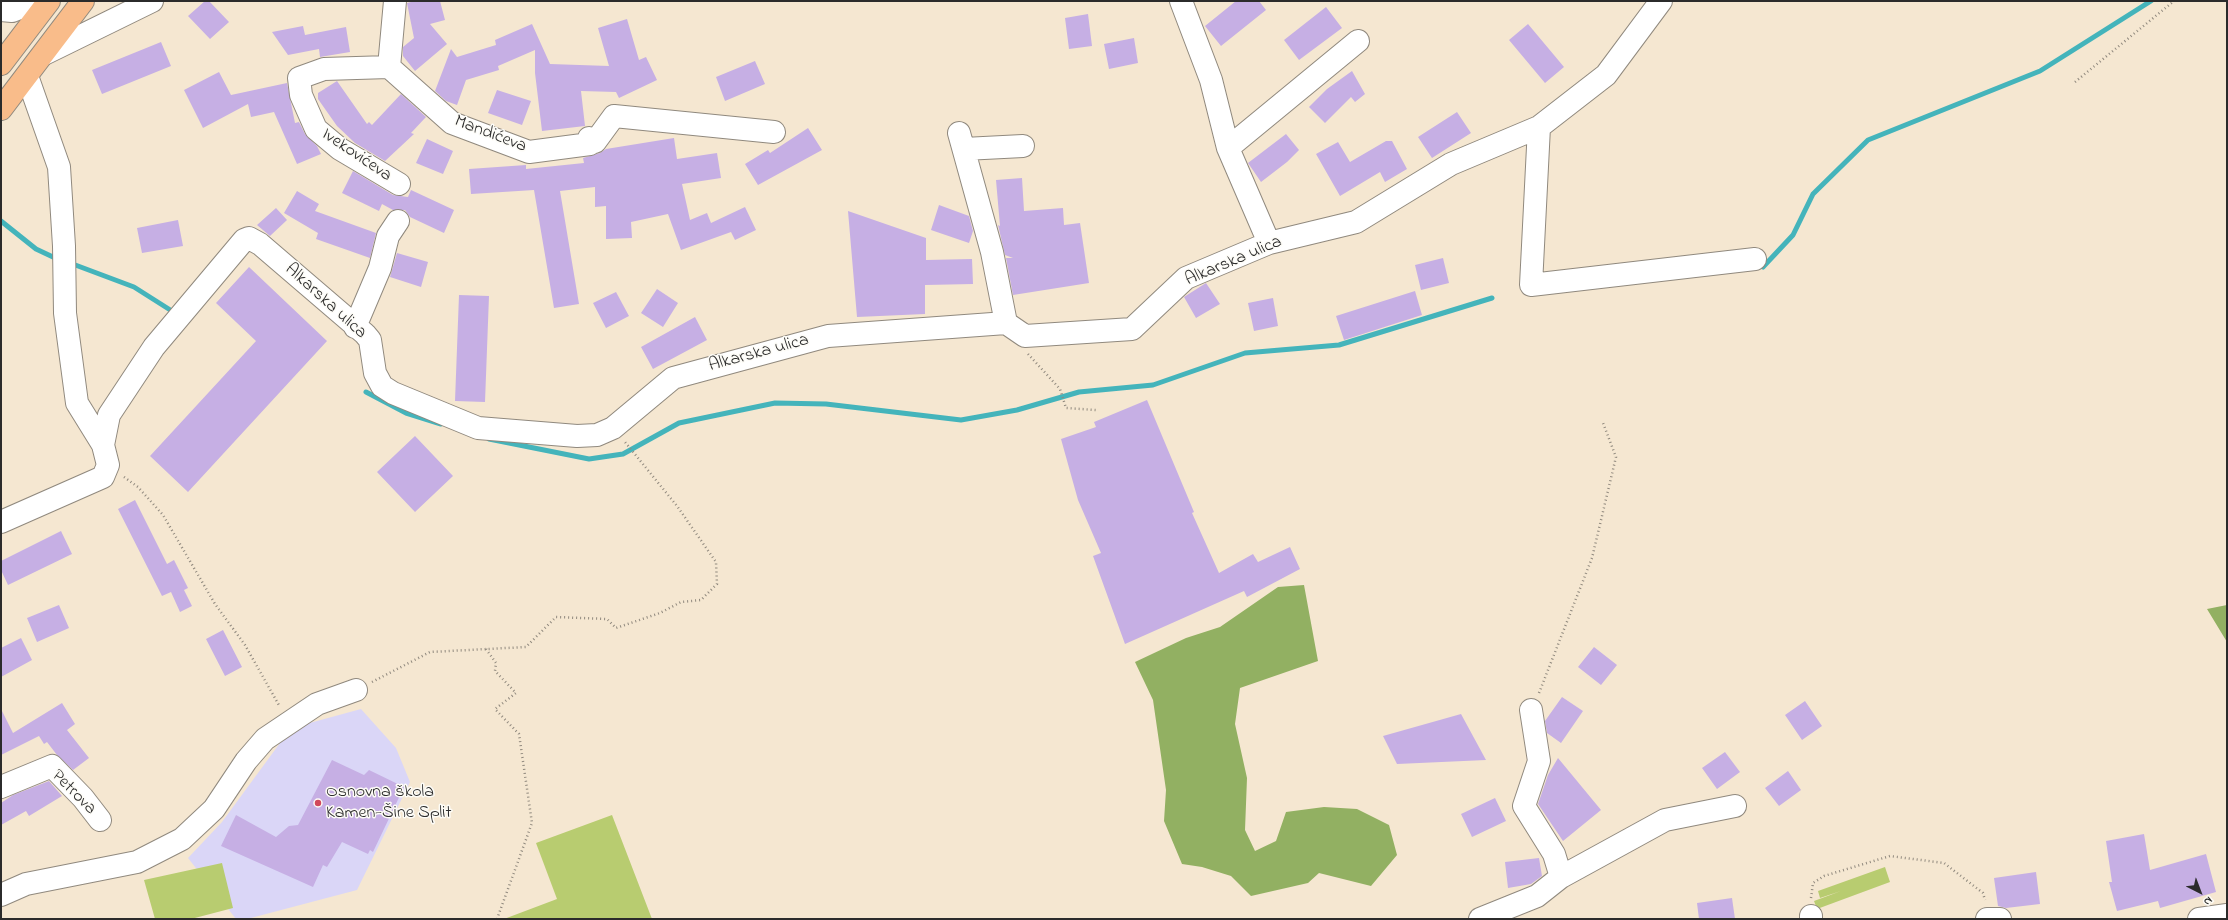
<!DOCTYPE html>
<meta charset="utf-8">
<style>
body{margin:0}
#map{position:relative;width:2228px;height:920px;overflow:hidden;background:#f5e7d1;font-family:"Indie Flower",sans-serif}
canvas{display:block}
.frame{position:absolute;inset:0;border:2px solid #2b2b2b;pointer-events:none}
.north{position:absolute;left:2180px;top:872px;width:40px;height:40px;-webkit-text-stroke:3px #fdfcf7;paint-order:stroke;rotate:138deg;font-size:11px;font-weight:700;line-height:16px;text-align:center;color:#2b2b2b}
.north::after{content:'';display:block;margin:auto;width:14px;height:18px;background:#2b2b2b;clip-path:polygon(50% 0,100% 100%,50% 72%,0 100%)}
</style>
<div id="map">
<canvas width="2228" height="920"></canvas>
<div class="frame"></div>
<div class="north">N</div>
</div>
<script>
const c = document.querySelector('canvas').getContext('2d');
c.lineJoin = 'round';
function paint(path, color) { c.fillStyle = color; c.fill(path, 'evenodd'); }
const toPath = rows => new Path2D(rows.map(r => 'M' + r).join(''));
function strokePath(path, color, width, dash) { c.strokeStyle = color; c.lineWidth = width; c.lineCap = dash ? 'butt' : 'round'; c.setLineDash(dash || []); c.stroke(path); }
function label(font, color, halo, rows, align = 'center') {
  c.font = font + ' "Indie Flower",sans-serif'; c.lineWidth = 3; c.setLineDash([]); c.textBaseline = 'middle'; c.strokeStyle = halo; c.fillStyle = color; for (const [text, x, y, turn = 0] of rows) {
    c.save(); c.translate(x, y); c.rotate((+turn || 0) * Math.PI / 180); c.textAlign = isNaN(turn) ? turn : align; if (halo) c.strokeText(text, 0, 0); c.fillText(text, 0, 0); c.restore();
  }
}
paint(toPath([
 [361,709,396,748,410,782,357,890,247,919,236,919,188,858,222,822,280,743,306,724]
]), '#dad6f7');
paint(toPath([
 [612,815,652,919,504,919,557,899,536,843],
 [222,863,233,908,191,919,155,919,144,880],
 [1885,867,1890,882,1817,909,1814,901,1841,891,1820,898,1818,891]
]), '#b8cc70');
paint(toPath([
 [1304,585,1318,661,1240,688,1235,724,1247,778,1245,830,1255,851,1276,841,1286,812,1324,807,1357,809,1389,825,1397,855,1371,886,1319,873,1308,883,1251,896,1231,876,1202,867,1182,864,1164,821,1166,790,1153,700,1135,662,1186,638,1220,627,1278,587],
 [2227,605,2227,642,2207,609]
]), '#92b062');
strokePath(toPath([
 [1,221,36,249,53,257],
 [70,263,134,287,175,313],
 [1763,267,1793,235,1813,194,1868,140,2040,71,2151,1],
 [366,392,406,413,441,424],
 [489,439,589,459,623,454,679,423,775,403,826,404,961,420,1017,410,1079,392,1153,385,1245,353,1339,345,1492,298]
]), '#44b4bb', 5);
paint(toPath([
 [205,1,209,1,229,22,210,39,188,16],
 [415,1,440,1,445,20,430,24,447,44,415,71,403,56,403,47,414,38,407,3],
 [1236,1,1259,1,1266,10,1221,46,1205,26],
 [1326,7,1342,28,1299,60,1284,40],
 [1088,14,1092,46,1069,49,1065,18],
 [627,19,639,60,646,57,657,80,619,98,616,92,581,91,585,126,542,131,535,73,535,50,498,66,499,70,466,80,457,105,446,101,435,91,451,49,457,57,496,45,495,40,532,24,550,64,609,66,598,28],
 [1528,24,1564,67,1545,83,1509,40],
 [303,26,305,35,346,27,350,52,320,57,319,49,288,55,272,32],
 [1134,38,1138,63,1109,69,1104,44],
 [161,42,171,66,102,94,92,70],
 [755,61,765,84,725,101,716,77],
 [1352,71,1365,94,1355,102,1351,97,1325,123,1309,107,1327,89],
 [219,72,231,95,287,83,295,123,299,122,305,134,317,146,321,154,297,164,274,112,251,117,248,104,203,128,184,90],
 [337,81,367,124,369,122,372,125,401,94,426,117,411,133,414,134,385,161,355,143,337,126,318,99,318,93],
 [497,90,531,101,522,125,488,113],
 [1457,112,1471,133,1432,158,1418,137],
 [808,128,822,150,758,185,745,164,768,150,770,153],
 [1286,134,1299,150,1287,162,1261,182,1248,163],
 [674,138,677,159,717,153,721,178,682,184,690,220,707,213,711,223,745,207,756,230,735,240,731,232,681,250,668,214,631,222,632,238,606,239,606,206,595,207,595,187,560,191,579,304,554,308,534,190,471,194,469,169,526,165,526,169,584,163,583,158,600,153,606,149],
 [427,139,453,151,443,174,416,163],
 [1386,141,1392,141,1407,169,1385,182,1380,172,1340,196,1316,154,1338,142,1350,162],
 [353,171,393,195,408,197,411,190,454,210,444,233,410,217,405,210,393,210,382,204,379,211,342,193],
 [1022,178,1024,211,1063,208,1064,225,1080,223,1089,283,1013,295,1006,258,1013,258,1005,255,998,225,1000,226,996,180],
 [297,191,319,204,315,211,376,233,370,258,316,239,318,233,284,213],
 [939,205,969,216,973,231,969,243,931,230],
 [276,208,287,220,270,236,257,225],
 [848,211,926,238,926,260,972,259,973,284,925,285,925,314,857,317],
 [178,220,183,246,142,253,137,228],
 [397,253,428,262,421,287,390,277],
 [1443,258,1449,283,1421,290,1415,265],
 [249,267,327,341,188,492,150,456,256,341,216,303],
 [1206,283,1220,304,1196,318,1184,297],
 [657,289,678,303,663,327,641,313],
 [1415,291,1422,315,1344,340,1336,316],
 [616,292,629,316,606,328,593,303],
 [459,295,489,296,485,402,455,401],
 [1273,298,1278,326,1254,331,1248,303],
 [695,317,707,340,653,369,641,347],
 [1147,400,1194,512,1192,513,1219,573,1253,554,1258,562,1290,547,1300,569,1247,597,1244,591,1125,644,1093,556,1101,553,1078,500,1061,439,1096,427,1094,422],
 [415,436,453,476,415,512,377,472],
 [135,500,167,564,174,560,188,588,184,590,192,606,180,612,171,592,162,596,118,509],
 [61,531,72,554,8,585,1,570,1,561],
 [59,605,69,628,37,642,27,618],
 [223,630,242,667,225,676,206,639],
 [21,638,32,660,1,677,1,648],
 [1594,647,1617,665,1601,685,1578,667],
 [1562,697,1583,711,1561,743,1547,733,1545,721],
 [1805,701,1822,726,1802,740,1785,715],
 [62,703,75,724,67,730,89,758,73,770,57,755,47,742,44,744,39,736,1,755,1,709,13,733],
 [1461,714,1486,760,1397,764,1383,736],
 [1725,752,1740,772,1717,789,1702,768],
 [1558,758,1601,810,1563,841,1538,804,1548,775],
 [332,760,364,775,369,770,404,787,373,852,370,850,368,854,342,842,327,867,323,865,313,887,221,846,236,815,276,837,289,826,298,825],
 [1788,771,1801,790,1779,806,1765,788],
 [49,781,62,796,29,816,26,811,1,825,1,803,13,795],
 [1495,798,1506,821,1472,837,1461,814],
 [2144,834,2150,870,2206,854,2216,892,2160,908,2158,901,2117,911,2109,882,2112,882,2106,841],
 [1539,858,1542,876,1531,884,1508,888,1505,862],
 [2036,872,2040,904,2006,908,1998,906,1994,878],
 [1732,898,1735,919,1699,919,1697,903]
]), '#c6afe4');
const minor = toPath([
 [1181,1,1211,80,1228,148,1269,243],
 [1,10,12,11,37,1],
 [44,54,152,1],
 [389,67,452,123,529,152,590,144,589,138,595,142,614,116,774,132],
 [389,67,324,69,299,78,301,95,316,129,340,149,399,184],
 [389,67,395,1],
 [27,76,59,167,64,246,65,313,77,403,103,445],
 [1539,127,1531,285,1755,259],
 [959,133,992,252,1006,323],
 [1228,148,1358,41],
 [964,149,1023,146],
 [355,327,380,268,388,236,398,221],
 [1,522,103,477,108,465,103,445,109,415,154,347,244,240,249,238,260,244,365,334,370,340,375,373,382,386,393,393,478,428,577,436,597,435,613,428,673,378,828,336,1006,323,1025,336,1132,329,1186,278,1269,243,1356,222,1451,164,1539,127,1606,75,1661,1],
 [1,787,52,766,83,798,100,820],
 [1561,877,1665,820,1735,806],
 [1,895,26,884,137,862,182,839,214,809,246,761,265,739,317,704,356,690],
 [1811,916,1811,919],
 [1480,919,1537,896,1561,877,1554,854,1524,806,1539,761,1531,710],
 [1987,919,2000,919],
 [2199,919,2227,915]
]);
const highway = toPath([
 [1,64,49,1],
 [1,109,83,1]
]);
strokePath(minor, '#90897e', 24);
strokePath(highway, '#90897e', 24);
strokePath(toPath([
 [2075,82,2174,1],
 [1028,354,1060,389,1066,408,1096,410],
 [124,477,138,487,163,515,215,604,245,645,280,707],
 [486,649,496,663,495,671,516,693,495,709,519,734,532,823,497,919],
 [372,682,430,652,526,647,556,617,607,619,616,628,660,613,681,602,701,600,717,584,716,562,677,506,625,442],
 [1539,693,1592,558,1616,457,1603,423],
 [1811,898,1813,883,1824,876,1890,856,1944,863,1983,893,1985,900]
]), '#90897e', 2.5, [1, 3]);
strokePath(minor, '#fff', 22);
strokePath(highway, '#f9bc8a', 22);
for (const [x, y, r, color] of [
 [318,803,4,"#d1495b"]
]) { const dot = new Path2D(); dot.arc(x, y, r, 0, 2 * Math.PI); c.fillStyle = color; c.fill(dot); strokePath(dot, '#fdfcf7', 1.5); }
label('18px', '#2b2b2b', '#fdfcf7', [
 ["Mandićeva",490,135,21],
 ["Ivekovićeva",356,156,34],
 ["Alkarska ulica",1234,262,-23],
 ["Alkarska ulica",325,302,42],
 ["Alkarska ulica",759,354,-15],
 ["Petrova",73,793,45]
]);
label('18px', '#2b2b2b', '#fdfcf7', [
 ["Osnovna škola",326,793],
 ["Kamen-Šine Split",326,814]
], 'left');
</script>
